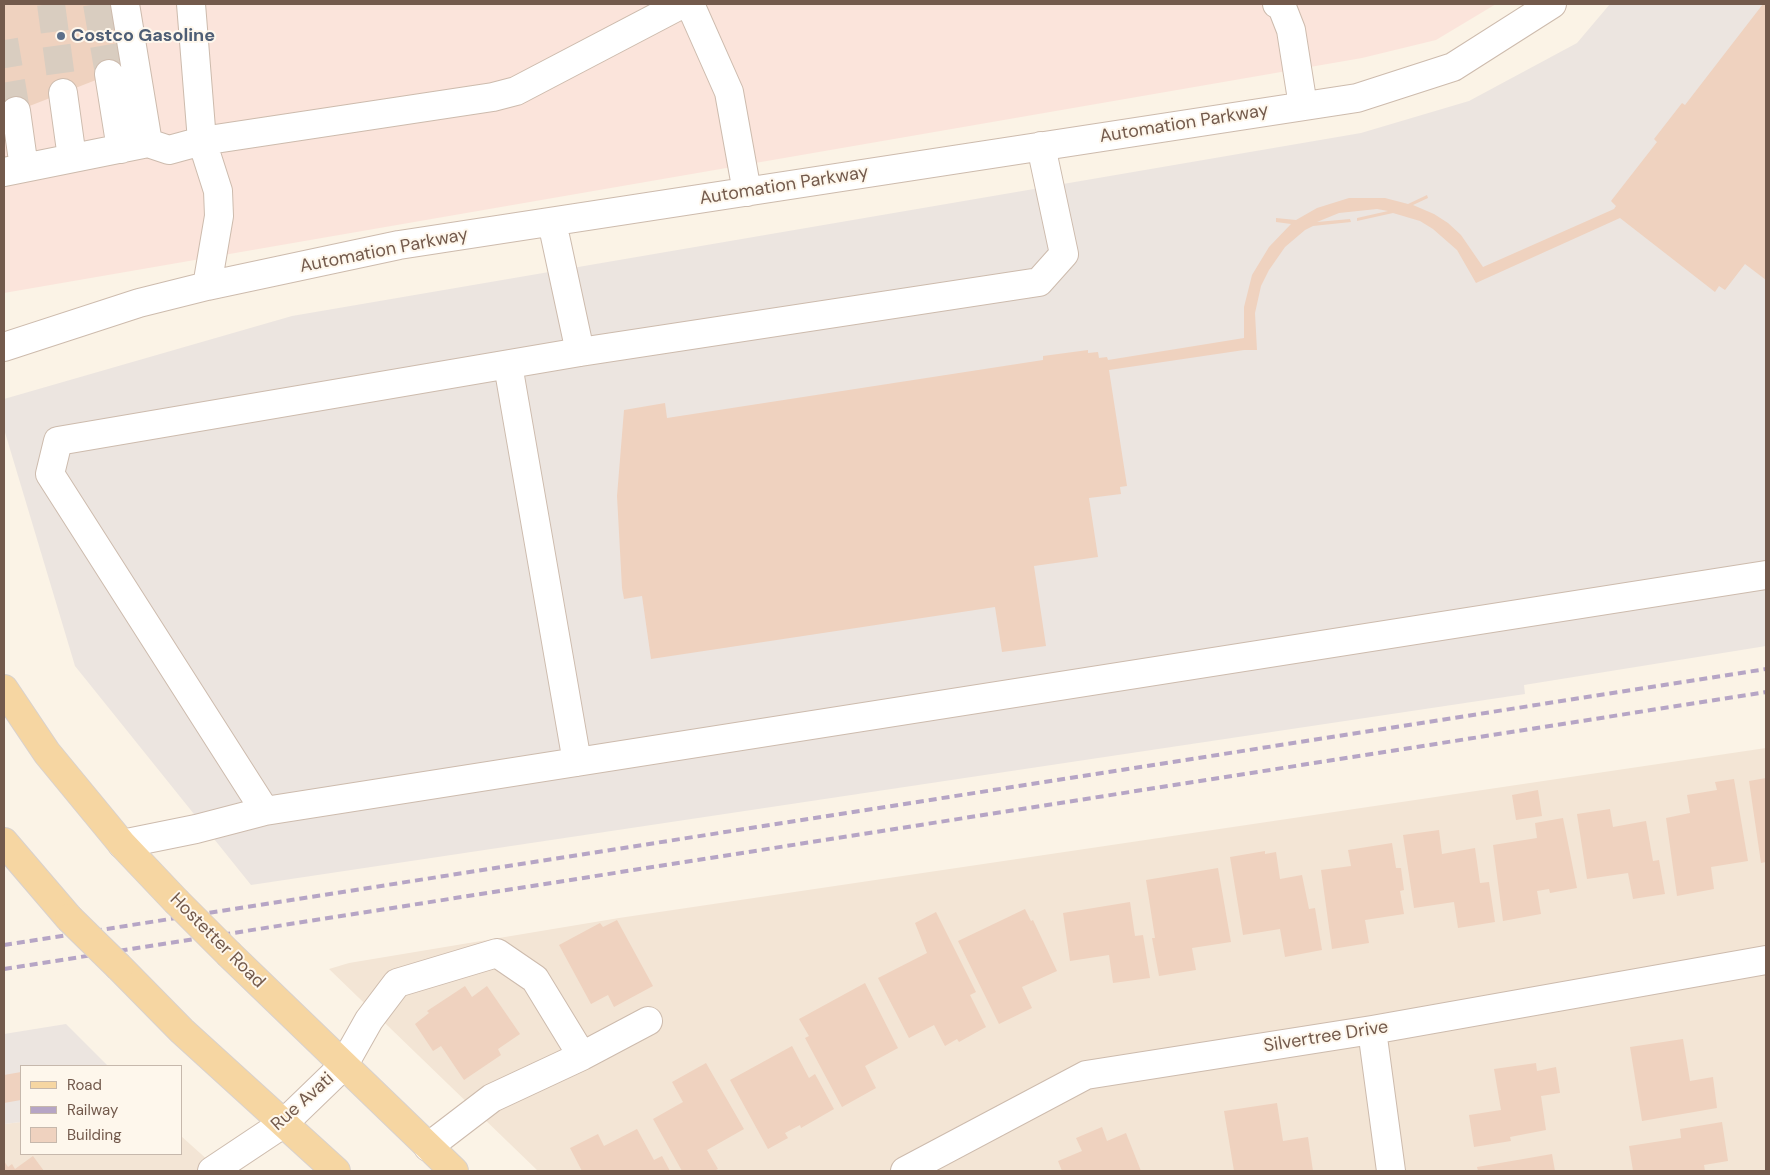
<!DOCTYPE html>
<style>
body{margin:0}
#map{position:relative;width:1770px;height:1175px;overflow:hidden;background:#fbf3e6;font-family:"DM Sans",sans-serif}
canvas{display:block}
.frame{position:absolute;inset:0;border:5px solid #735a4c;pointer-events:none}
.legend{position:absolute;left:20px;top:1065px;width:162px;height:90px;box-sizing:border-box;background:#fef7ec;border:1px solid #c6b8ac;margin:0;padding:6px 9px;list-style:none;font-size:15px;color:#735a4c}
.legend li{display:flex;align-items:center;gap:10px;height:25px}
.legend b{width:25px;border:1px solid #c6b8ac}
</style>
<div id="map">
<canvas width="1770" height="1175"></canvas>
<div class="frame"></div>
<ul class="legend">
<li><b style="height:6px;background:#f6d6a2"></b>Road</li>
<li><b style="height:6px;background:#b6a5c5"></b>Railway</li>
<li><b style="height:14px;background:#efd2bf"></b>Building</li>
</ul>
</div>
<script>
const c = document.querySelector('canvas').getContext('2d');
c.lineJoin = 'round';
function paint(path, color) { c.fillStyle = color; c.fill(path, 'evenodd'); }
const toPath = rows => new Path2D(rows.map(r => 'M' + r).join(''));
function strokePath(path, color, width, dash) { c.strokeStyle = color; c.lineWidth = width; c.lineCap = dash ? 'butt' : 'round'; c.setLineDash(dash || []); c.stroke(path); }
function label(font, color, halo, rows, align = 'center') {
  c.font = font + ' "DM Sans",sans-serif'; c.lineWidth = 4; c.setLineDash([]); c.textBaseline = 'middle'; c.strokeStyle = halo; c.fillStyle = color; for (const [text, x, y, turn = 0] of rows) {
    c.save(); c.translate(x, y); c.rotate((+turn || 0) * Math.PI / 180); c.textAlign = isNaN(turn) ? turn : align; if (halo) c.strokeText(text, 0, 0); c.fillText(text, 0, 0); c.restore();
  }
}
paint(toPath([
 [1766,748,1766,1171,538,1171,329,969,349,963,619,918],
 [21,1122,21,1154,181,1154,181,1136,220,1171,4,1171,4,1124]
]), '#f3e5d5');
paint(toPath([
 [4,4,1496,4,1436,40,1362,58,4,293]
]), '#fbe4db');
paint(toPath([
 [1610,4,1766,4,1766,646,1524,685,1525,694,251,885,75,666,4,429,4,399,292,316,1361,133,1469,101,1577,43],
 [66,1024,108,1066,21,1066,21,1122,4,1124,4,1034]
]), '#ece5e0');
paint(toPath([
 [4,4,114,4,124,69,4,116],
 [1763,4,1766,4,1766,280,1745,264,1725,290,1719,286,1715,292,1620,218,1476,283,1457,250,1433,229,1420,221,1393,213,1357,221,1357,218,1388,211,1377,209,1339,213,1317,222,1350,219,1351,222,1313,226,1305,230,1285,247,1269,270,1261,286,1255,313,1257,350,1244,350,1109,370,1127,486,1120,487,1121,494,1089,498,1098,557,1034,566,1046,646,1002,652,995,607,651,659,642,596,624,599,622,588,617,496,624,410,665,403,667,418,1043,360,1043,356,1088,350,1088,353,1098,352,1099,358,1107,357,1108,360,1244,338,1244,307,1252,275,1269,247,1291,224,1276,222,1276,218,1296,220,1317,208,1349,198,1385,198,1408,204,1427,195,1428,198,1413,205,1434,214,1448,223,1461,235,1483,267,1614,209,1616,206,1611,201,1657,142,1654,139,1682,103,1685,105],
 [1766,778,1766,862,1761,863,1749,781],
 [1734,779,1748,861,1711,867,1714,889,1677,896,1666,818,1690,813,1687,795,1717,790,1715,782],
 [1538,790,1542,816,1516,820,1512,795],
 [1610,809,1613,827,1646,821,1653,861,1659,860,1665,894,1633,899,1628,873,1587,879,1577,814],
 [1563,818,1577,888,1550,893,1549,889,1537,891,1541,914,1503,921,1493,845,1537,838,1535,823],
 [1439,830,1442,854,1475,848,1480,883,1489,882,1495,922,1458,928,1454,902,1414,908,1403,835],
 [1392,843,1396,868,1401,868,1404,890,1400,891,1404,914,1365,920,1369,943,1332,949,1321,870,1351,866,1348,850],
 [1265,851,1265,854,1276,852,1280,879,1302,875,1309,909,1315,908,1322,950,1285,957,1280,929,1243,935,1230,857],
 [1218,868,1231,942,1192,948,1196,970,1159,976,1152,938,1155,938,1146,880],
 [1130,902,1135,936,1143,935,1150,978,1113,983,1109,955,1070,961,1063,913],
 [1025,909,1031,921,1033,920,1057,971,1022,987,1032,1008,999,1024,958,941],
 [936,912,976,992,970,995,986,1027,959,1042,957,1039,945,1046,934,1025,909,1038,878,978,927,953,915,923],
 [617,920,653,986,614,1007,608,995,591,1004,559,945,600,923,603,927],
 [865,983,898,1048,865,1066,876,1088,842,1107,805,1038,809,1036,799,1019],
 [465,986,472,997,487,986,520,1034,498,1049,501,1055,464,1080,441,1046,433,1051,415,1024,429,1013,427,1011],
 [1683,1039,1690,1081,1713,1077,1717,1108,1642,1121,1630,1047],
 [792,1046,809,1078,815,1074,834,1109,801,1128,800,1125,785,1133,788,1138,768,1149,730,1080],
 [706,1063,744,1129,707,1150,718,1169,714,1171,682,1171,653,1119,683,1102,672,1082],
 [1536,1063,1537,1071,1556,1067,1560,1093,1541,1096,1546,1130,1510,1137,1511,1141,1474,1147,1469,1115,1501,1110,1494,1069],
 [21,1072,21,1100,4,1103,4,1075],
 [1277,1103,1283,1141,1308,1137,1313,1171,1234,1171,1224,1111],
 [1722,1122,1728,1161,1704,1165,1705,1171,1633,1171,1629,1146,1681,1138,1680,1129],
 [1102,1127,1107,1141,1126,1133,1141,1171,1062,1171,1058,1161,1082,1151,1076,1138],
 [637,1129,654,1160,662,1156,670,1171,582,1171,570,1148,598,1134,604,1146],
 [1552,1154,1555,1171,1478,1171,1477,1167],
 [33,1156,44,1171,4,1171,4,1161,8,1167,12,1164,15,1169]
]), '#efd2bf');
strokePath(toPath([
 [51,4,63,93],
 [97,4,109,74],
 [4,40,16,111]
]), '#d9cdc0', 28, [28, 14]);
const minor = toPath([
 [125,4,148,143,169,150,202,141,493,97,516,91,682,4],
 [191,4,202,141,218,191,219,216,207,286],
 [690,4,729,92,747,192],
 [1277,4,1282,7,1291,30,1303,106],
 [109,74,121,149],
 [63,93,72,158],
 [16,111,24,168],
 [4,172,148,143],
 [552,222,580,352],
 [4,347,139,303,207,286,399,245,1357,98,1453,67,1552,4],
 [508,365,577,762],
 [265,811,50,474,58,441,580,352,1039,282,1064,254,1041,146],
 [122,844,196,829,265,811,1766,575],
 [1372,1030,1391,1171],
 [428,1147,492,1098,582,1056],
 [212,1171,284,1123,343,1066,369,1020,397,983,497,953,535,979,582,1056,648,1021],
 [905,1171,1086,1075,1372,1030,1766,960]
]);
const major = toPath([
 [4,689,47,753,122,844,176,901],
 [4,842,69,918],
 [230,955,454,1171],
 [119,967,182,1031,336,1171]
]);
strokePath(minor, '#cdbbad', 30);
strokePath(major, '#d8d1cd', 30);
strokePath(minor, '#fff', 28);
strokePath(major, '#f6d6a2', 28);
strokePath(toPath([
 [4,945,1766,669],
 [4,969,1766,692]
]), '#b6a5c5', 4, [8, 5]);
const majorBridge = toPath([
 [176,901,230,955],
 [69,918,119,967]
]);
strokePath(majorBridge, '#d8d1cd', 30, []);
strokePath(majorBridge, '#f6d6a2', 28);
for (const [x, y, r, color] of [
 [61,36,5,"#5c6f8a"]
]) { const dot = new Path2D(); dot.arc(x, y, r, 0, 2 * Math.PI); c.fillStyle = color; c.fill(dot); strokePath(dot, '#fef7ec', 2); }
label('bold 18px', '#4e5e75', '#fef7ec', [
 ["Costco Gasoline",71,36]
], 'left');
label('18px', '#735a4c', '#fef7ec', [
 ["Automation Parkway",1184,124,-9],
 ["Automation Parkway",784,186,-9],
 ["Automation Parkway",384,251,-11],
 ["Hostetter Road",217,941,45],
 ["Silvertree Drive",1326,1037,-9],
 ["Rue Avati",303,1102,-42]
]);
</script>
